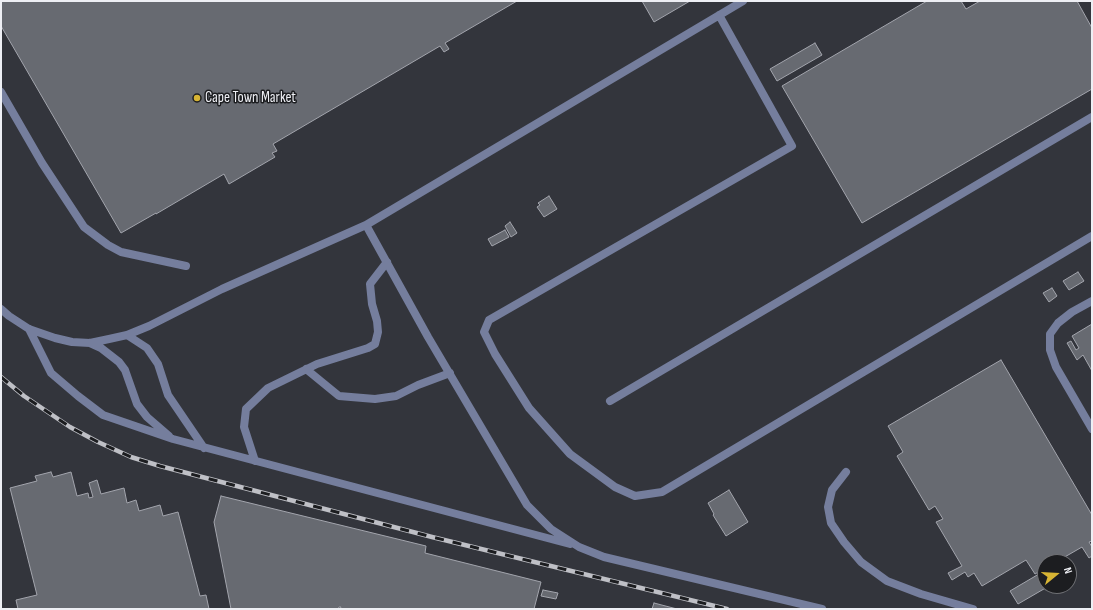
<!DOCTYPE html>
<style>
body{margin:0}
#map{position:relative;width:1093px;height:610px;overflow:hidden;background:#33353c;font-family:"Sofia Sans Condensed",sans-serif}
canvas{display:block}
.frame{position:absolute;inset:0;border:2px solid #eeeff4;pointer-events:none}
.north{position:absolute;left:1037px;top:554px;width:40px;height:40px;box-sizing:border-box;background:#1c1d20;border:1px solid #707175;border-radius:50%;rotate:72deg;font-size:11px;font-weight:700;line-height:16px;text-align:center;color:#eeeff4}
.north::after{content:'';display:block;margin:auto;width:14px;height:18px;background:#d7b434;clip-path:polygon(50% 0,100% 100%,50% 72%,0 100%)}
</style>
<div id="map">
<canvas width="1093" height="610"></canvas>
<div class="frame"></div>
<div class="north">N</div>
</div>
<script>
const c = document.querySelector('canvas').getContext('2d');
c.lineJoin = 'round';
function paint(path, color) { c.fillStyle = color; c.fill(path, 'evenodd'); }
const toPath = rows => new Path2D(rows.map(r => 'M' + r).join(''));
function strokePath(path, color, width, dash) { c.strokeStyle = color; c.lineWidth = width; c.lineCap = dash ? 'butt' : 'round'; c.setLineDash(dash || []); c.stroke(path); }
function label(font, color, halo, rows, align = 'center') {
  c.font = font + ' "Sofia Sans Condensed",sans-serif'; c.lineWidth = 3; c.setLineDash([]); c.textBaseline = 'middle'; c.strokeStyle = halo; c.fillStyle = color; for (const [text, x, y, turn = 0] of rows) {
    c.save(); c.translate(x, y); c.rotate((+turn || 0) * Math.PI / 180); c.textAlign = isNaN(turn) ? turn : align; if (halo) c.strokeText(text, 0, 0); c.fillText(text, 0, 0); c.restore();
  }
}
const building = toPath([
 [1,1,517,1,445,43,449,49,444,52,440,46,273,144,277,151,272,153,275,157,229,184,224,174,156,214,156,213,121,233,1,26,1,1],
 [642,1,690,1,654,22,642,1],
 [927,1,961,1,966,9,980,1,1077,1,1092,28,1092,89,862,223,782,86,927,1],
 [815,43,822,55,777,81,770,69,815,43],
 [549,196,557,209,544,217,537,207,540,205,538,203,549,196],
 [510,222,517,233,511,237,505,226,510,222],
 [505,230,509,237,492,246,488,239,505,230],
 [1078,272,1084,281,1069,290,1063,281,1078,272],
 [1052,288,1057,296,1049,302,1043,293,1052,288],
 [1092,324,1092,371,1083,355,1077,360,1067,343,1071,341,1076,350,1079,348,1072,336,1092,324],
 [1001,360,1092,515,1092,541,1089,542,1092,547,1092,556,1089,558,1082,547,1056,562,1045,562,1045,568,1035,574,1026,560,982,586,974,573,968,577,965,572,952,580,948,573,962,566,936,522,943,519,935,506,929,510,897,456,903,452,888,426,1001,360],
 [51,472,53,477,71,472,77,496,88,493,89,498,93,497,89,483,97,480,101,494,124,488,127,503,136,500,139,511,160,505,163,516,178,512,200,596,206,595,209,609,18,609,16,600,37,595,10,488,37,481,35,476,51,472],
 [729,490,748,522,726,536,713,515,714,514,708,503,729,490],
 [221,496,426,546,425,553,541,582,534,609,340,609,341,607,339,607,338,609,231,609,214,522,221,496],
 [1044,571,1045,573,1045,586,1049,586,1018,604,1010,591,1044,571],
 [543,590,558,593,556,599,541,596,543,590],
 [654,603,677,609,652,609,654,603]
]);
paint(building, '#676a71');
strokePath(building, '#a3a5ad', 1);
strokePath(toPath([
 [719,15,792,146,489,320,484,332,495,354,529,408,570,454,615,487,635,496,662,492,1092,236],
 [1,92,42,163,84,227,108,245,121,252,186,266],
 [366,225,428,337,527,505,551,529,579,547,604,557,822,609],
 [1092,301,1072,312,1058,323,1050,334,1050,350,1056,367,1092,429],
 [1,309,9,316,29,329,55,338,72,342,90,343,109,339,127,335,149,326,222,289,366,225,743,1],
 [29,329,51,373,78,396,103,415,173,439,570,544],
 [127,335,147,348,158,364,168,395,204,448],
 [90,343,101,348,119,362,125,370,137,404,147,417,169,436],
 [306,369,339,396,375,399,396,396,418,385,450,373],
 [610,401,1092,117],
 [255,461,244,427,246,409,268,388,317,364,368,348,375,344,378,332,377,321,372,304,370,284,387,262],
 [846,472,832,490,828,507,831,523,844,542,861,562,887,581,921,594,973,609]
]), '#757e9d', 8);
const rail = toPath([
 [1,377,24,396,70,427,98,442,131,457,160,466,432,537,727,609]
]);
strokePath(rail, '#bfc0c6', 4.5);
strokePath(rail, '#1c1d20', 3, [9]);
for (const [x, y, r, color] of [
 [197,98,4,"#d7b434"]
]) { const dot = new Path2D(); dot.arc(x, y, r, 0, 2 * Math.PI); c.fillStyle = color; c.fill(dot); strokePath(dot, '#1c1d20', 1.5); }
label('15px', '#eeeff4', '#1c1d20', [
 ["Cape Town Market",205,98]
], 'left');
</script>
